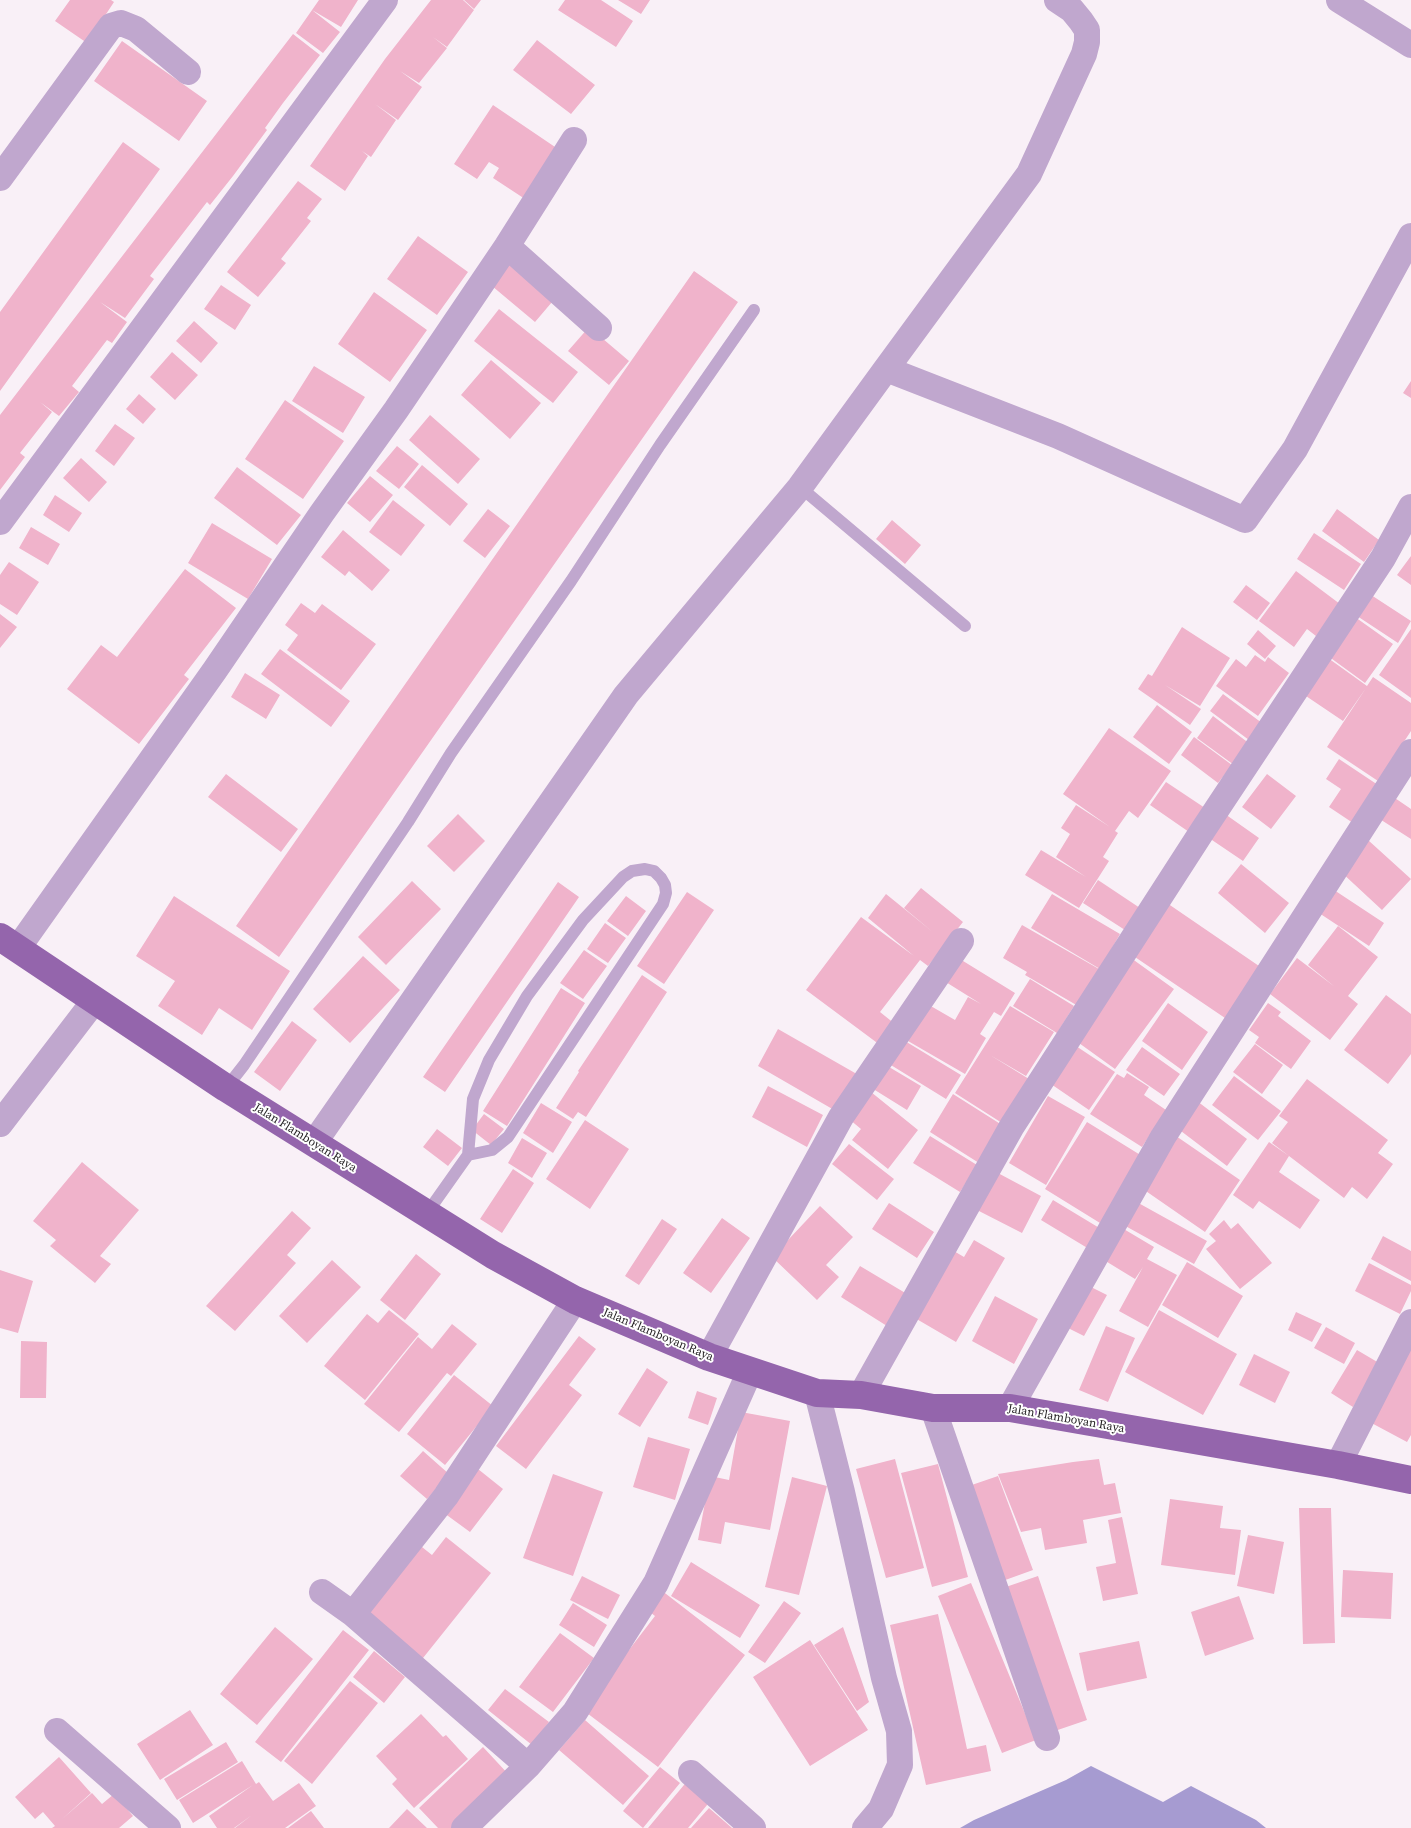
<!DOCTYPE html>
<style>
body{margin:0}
canvas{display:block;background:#f9f0f7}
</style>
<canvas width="1411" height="1828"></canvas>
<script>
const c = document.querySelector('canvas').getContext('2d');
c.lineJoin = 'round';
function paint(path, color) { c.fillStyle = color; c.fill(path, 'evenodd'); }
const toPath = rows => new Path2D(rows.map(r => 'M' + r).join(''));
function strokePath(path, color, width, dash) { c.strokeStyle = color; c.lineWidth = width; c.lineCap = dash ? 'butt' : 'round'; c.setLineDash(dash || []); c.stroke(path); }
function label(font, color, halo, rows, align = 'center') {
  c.font = font + ' "Source Serif 4",serif'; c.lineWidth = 4; c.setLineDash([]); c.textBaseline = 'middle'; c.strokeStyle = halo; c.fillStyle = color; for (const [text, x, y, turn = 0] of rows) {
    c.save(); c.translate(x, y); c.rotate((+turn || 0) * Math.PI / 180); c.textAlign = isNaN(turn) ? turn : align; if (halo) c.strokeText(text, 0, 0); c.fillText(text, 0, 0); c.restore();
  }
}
paint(toPath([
 [1091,1766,1163,1802,1191,1786,1256,1820,1266,1828,960,1828,974,1820,1066,1780]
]), '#a69bd1');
paint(toPath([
 [70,0,111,0,114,2,87,43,55,21],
 [319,0,358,0,341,27,312,10,340,32,323,53,296,33],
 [431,0,463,0,474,10,447,47,433,37,447,48,419,83,400,71,422,87,398,120,375,104,396,120,371,157,362,151,368,156,345,191,310,166,385,59],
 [464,0,481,0,474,9],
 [565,0,601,0,633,21,616,47,558,10],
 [618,0,650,0,641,14],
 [293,34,320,55,283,103,265,128,267,130,233,176,210,205,207,202,150,276,154,279,125,318,100,302,127,322,112,343,107,340,72,386,79,392,59,416,40,402,52,412,20,453,25,457,0,490,0,415],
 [537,40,595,85,571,114,513,70],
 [122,41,207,101,179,141,94,81],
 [493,105,558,149,525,199,493,178,499,168,489,162,477,179,454,164],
 [123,142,160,169,0,391,0,312],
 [298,181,322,199,307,218,311,221,281,259,286,263,258,297,227,272],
 [418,236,468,272,437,315,387,279],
 [514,259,558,295,535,322,492,286],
 [694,271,738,302,279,957,236,926],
 [221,285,251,305,235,330,204,309],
 [374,292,427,330,390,382,338,344],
 [499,309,578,372,553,403,474,341],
 [194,321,218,343,201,363,176,341],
 [589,327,629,361,609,385,568,351],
 [172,352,198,375,175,400,150,377],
 [491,360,541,403,510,439,461,395],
 [314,366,365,397,343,433,292,401],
 [1411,381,1411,398,1403,393],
 [139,394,156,409,143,424,126,409],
 [285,400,344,441,303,499,245,459],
 [430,415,480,459,458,484,409,440],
 [115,424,135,438,114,466,95,451],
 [397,446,419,464,399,489,376,471],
 [81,458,107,482,89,502,63,478],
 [422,465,468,504,450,526,404,487],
 [237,467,301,515,277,545,214,498],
 [370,476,393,495,370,522,347,503],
 [55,495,82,513,69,532,43,515],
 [393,500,425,525,401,556,369,532],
 [488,509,510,526,485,558,463,541],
 [1337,509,1379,540,1364,562,1322,531],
 [892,520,921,545,905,564,876,539],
 [212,523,272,559,248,599,188,563],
 [31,527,60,544,48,565,19,548],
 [343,530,390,570,372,591,349,571,345,576,321,557],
 [1314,533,1361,564,1344,590,1297,559],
 [1411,556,1411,585,1397,575],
 [9,562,39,582,17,615,0,604,0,575],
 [185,569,236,608,184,675,189,679,139,744,67,689,101,645,117,657],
 [1296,571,1340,604,1316,636,1307,629,1294,647,1259,621],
 [1246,585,1270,603,1257,620,1233,602],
 [1365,591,1411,621,1398,643,1351,612],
 [301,603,315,613,322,604,376,644,341,690,287,650,298,635,285,625],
 [0,614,17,627,0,648],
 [1355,617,1393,644,1365,683,1328,656],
 [1182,627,1230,658,1200,706,1165,685,1201,709,1190,725,1138,689,1148,674,1152,676],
 [1411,629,1411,698,1379,675],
 [1258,630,1276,646,1265,659,1247,644],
 [280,649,350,701,331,727,261,674],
 [1255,655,1265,662,1268,657,1289,673,1258,716,1216,686,1236,659,1246,667],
 [1328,658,1367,686,1373,677,1411,703,1411,731,1378,781,1327,747,1366,688,1343,721,1303,694],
 [245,673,280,695,266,719,231,697],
 [1223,694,1262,723,1249,740,1210,711],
 [1157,705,1192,732,1169,764,1133,737],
 [1213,716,1250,744,1234,765,1197,738],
 [1109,728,1171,771,1138,818,1129,811,1115,831,1118,833,1103,857,1109,861,1079,908,1025,875,1041,850,1086,877,1056,857,1070,834,1061,828,1076,805,1110,827,1063,794],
 [1194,737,1232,765,1218,783,1181,755],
 [1339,759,1378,785,1353,823,1329,807,1341,789,1326,779],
 [226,774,298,829,281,852,208,797],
 [1267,774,1296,796,1271,829,1242,807],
 [1166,782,1205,808,1189,832,1150,805],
 [1389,794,1411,809,1411,839,1375,816],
 [458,814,485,841,454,872,427,846],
 [1225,814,1259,838,1243,861,1209,838],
 [1368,840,1411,879,1382,910,1340,871],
 [1241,864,1289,903,1265,933,1218,893],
 [1098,880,1140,908,1125,930,1083,903],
 [412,881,441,909,386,965,358,937],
 [558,882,579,897,445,1092,423,1077],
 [921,888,963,922,928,966,920,960,880,1012,895,1024,880,1045,806,990,861,917,914,956,868,918,886,894,934,933,904,908],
 [1331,888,1384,923,1369,946,1316,911],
 [687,892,714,910,664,984,637,966],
 [1052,894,1120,934,1100,969,1031,928],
 [174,896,290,971,252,1030,219,1008,202,1035,158,1006,175,981,136,956],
 [626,896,646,911,628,936,607,921],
 [1164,901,1259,966,1225,1018,1129,953],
 [605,923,626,938,608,963,587,949],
 [1022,925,1099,969,1078,1006,1025,975,1027,972,1003,958],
 [1338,926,1378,957,1348,996,1358,1004,1330,1040,1270,994,1297,958,1335,987,1308,965],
 [584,950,607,966,583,999,560,983],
 [363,956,400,990,350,1043,313,1009],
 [955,956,1015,993,1001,1016,994,1012,980,1034,986,1038,965,1074,908,1041,929,1005,955,1020,968,997,981,1004,941,979],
 [1131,958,1174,989,1115,1069,1072,1038],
 [642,975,667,992,586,1117,578,1112,573,1119,556,1108,579,1072,578,1071],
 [1030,979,1074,1006,1057,1033,1013,1006],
 [561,988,585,1003,507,1126,483,1111],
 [1386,995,1411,1014,1411,1054,1388,1084,1344,1050],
 [1168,1003,1208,1032,1182,1070,1142,1041],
 [1268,1003,1281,1012,1278,1016,1311,1041,1291,1069,1255,1043,1259,1037,1249,1030],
 [1010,1006,1054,1032,1026,1076,990,1055,1029,1079,1002,1123,955,1093],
 [292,1021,317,1040,280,1091,254,1072],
 [778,1029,862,1077,841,1114,758,1066],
 [900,1038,961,1075,946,1099,886,1062],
 [1073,1044,1115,1072,1089,1110,1048,1082],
 [1255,1044,1283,1065,1262,1094,1233,1072],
 [1142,1047,1180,1074,1164,1096,1126,1070],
 [884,1064,921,1086,907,1110,870,1087],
 [1127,1073,1149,1087,1144,1095,1166,1110,1142,1147,1090,1114,1117,1074,1124,1078],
 [1234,1076,1281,1111,1258,1140,1212,1105],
 [1307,1079,1388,1140,1378,1153,1393,1164,1367,1199,1352,1187,1344,1198,1272,1143,1288,1122,1279,1116],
 [768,1086,823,1115,807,1147,752,1117],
 [871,1092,918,1130,888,1169,852,1140,861,1129,849,1119],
 [953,1094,1002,1125,979,1163,930,1132],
 [1048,1096,1085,1117,1046,1185,1009,1163],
 [1197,1101,1247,1139,1227,1166,1177,1128],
 [541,1103,572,1122,553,1153,523,1133],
 [484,1114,504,1129,491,1145,472,1130],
 [585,1120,629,1149,590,1209,546,1179],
 [1087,1122,1142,1156,1100,1223,1045,1189],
 [437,1129,462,1148,448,1166,423,1147],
 [930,1136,977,1165,960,1192,913,1163],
 [1176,1136,1240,1180,1205,1232,1140,1187],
 [522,1138,547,1153,532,1178,508,1163],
 [1269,1142,1289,1156,1279,1172,1320,1200,1300,1229,1259,1201,1253,1209,1233,1195],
 [849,1144,894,1179,877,1200,832,1164],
 [82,1162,139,1210,100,1256,111,1264,95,1283,50,1246,56,1240,33,1221],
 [513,1169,534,1183,502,1233,480,1219],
 [996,1172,1041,1196,1022,1233,977,1210],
 [1053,1200,1106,1232,1094,1252,1041,1220],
 [1133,1200,1207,1241,1194,1264,1120,1223],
 [889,1203,934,1232,917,1258,872,1229],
 [820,1206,853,1237,826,1265,839,1277,817,1300,772,1257],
 [292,1211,311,1228,287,1255,296,1263,235,1331,206,1306],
 [722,1218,750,1238,711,1293,683,1273],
 [662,1219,677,1229,639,1285,625,1276],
 [1224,1220,1231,1229,1238,1223,1272,1263,1240,1289,1206,1249,1216,1241,1209,1234],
 [1117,1225,1154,1247,1147,1259,1177,1275,1148,1327,1119,1311,1143,1267,1135,1279,1099,1257],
 [1383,1236,1411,1251,1411,1281,1371,1259],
 [974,1240,1005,1258,956,1342,908,1314,947,1247,964,1257],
 [416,1254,441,1274,405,1320,380,1300],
 [332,1260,361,1287,307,1343,279,1316],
 [1187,1262,1243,1296,1218,1338,1162,1305],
 [1369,1263,1411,1285,1411,1291,1400,1314,1355,1291],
 [860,1266,907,1294,887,1326,841,1297],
 [0,1270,33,1281,18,1333,0,1328],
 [1089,1286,1107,1295,1084,1336,1066,1327],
 [995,1296,1038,1319,1014,1364,972,1341],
 [389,1310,419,1334,365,1400,324,1366,367,1314,378,1323],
 [1159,1310,1237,1354,1203,1415,1125,1372],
 [1296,1312,1322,1324,1312,1342,1288,1330],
 [452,1324,477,1344,451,1376,447,1373,399,1432,364,1404,418,1337,432,1349],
 [1411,1324,1411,1435,1407,1442,1364,1419],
 [1106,1326,1135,1338,1108,1402,1079,1390],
 [1326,1327,1355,1343,1344,1364,1314,1348],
 [579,1336,596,1349,569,1385,582,1395,526,1469,496,1446],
 [21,1341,47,1342,46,1398,20,1398],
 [1357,1350,1379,1363,1353,1407,1331,1393],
 [1254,1354,1290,1372,1275,1403,1239,1385],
 [647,1368,668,1382,640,1427,618,1414],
 [454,1375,493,1406,445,1465,407,1434],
 [697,1391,717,1398,708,1425,688,1418],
 [741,1412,790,1421,770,1530,725,1522,721,1544,698,1540,710,1476,729,1480],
 [648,1437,690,1449,675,1500,633,1487],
 [423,1451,449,1474,427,1499,400,1476],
 [895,1459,924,1568,886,1578,856,1469],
 [1099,1459,1104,1485,1115,1483,1121,1513,1083,1520,1087,1543,1045,1550,1041,1528,1021,1532,998,1474,1073,1462],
 [938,1464,968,1577,932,1587,901,1473],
 [478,1469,503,1489,470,1532,444,1513],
 [553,1474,603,1492,573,1576,523,1558],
 [998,1476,1033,1570,997,1583,963,1488],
 [792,1477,827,1486,799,1595,765,1587],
 [1170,1499,1223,1506,1220,1528,1241,1530,1235,1575,1161,1565],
 [1299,1508,1331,1508,1335,1643,1303,1644],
 [1122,1517,1138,1594,1103,1601,1096,1567,1116,1563,1108,1520],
 [1248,1535,1284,1542,1274,1594,1237,1586],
 [446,1537,491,1573,419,1663,360,1614,417,1543,432,1555],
 [691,1562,760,1605,740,1638,671,1596],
 [1343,1570,1393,1573,1391,1619,1341,1617],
 [582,1576,620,1595,608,1619,570,1600],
 [1038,1576,1087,1720,1046,1734,997,1590],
 [971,1583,1036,1740,1002,1753,938,1596],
 [661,1590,745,1655,658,1767,583,1710,655,1616,646,1609],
 [1239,1596,1254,1639,1205,1656,1191,1612],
 [784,1601,801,1613,765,1663,748,1652],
 [573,1603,607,1625,594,1647,559,1625],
 [938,1614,967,1749,986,1745,991,1771,926,1785,890,1625],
 [275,1627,313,1659,257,1725,220,1694],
 [843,1627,869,1702,857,1711,814,1645],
 [343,1630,369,1650,281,1762,255,1742],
 [560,1633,594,1658,553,1712,519,1687],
 [810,1640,868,1730,810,1766,753,1677],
 [1139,1641,1147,1678,1087,1691,1079,1653],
 [374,1651,405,1677,384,1703,353,1677],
 [350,1681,378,1703,312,1784,284,1761],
 [505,1689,549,1722,532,1745,488,1710],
 [190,1710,213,1745,160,1780,137,1744],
 [421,1714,443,1737,446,1735,468,1759,414,1808,392,1784,397,1779,376,1756],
 [585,1720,649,1776,623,1805,559,1750],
 [226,1742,238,1762,177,1800,164,1779],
 [483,1747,510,1776,456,1828,438,1828,419,1808],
 [59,1757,91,1793,61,1820,92,1793,102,1804,114,1794,133,1816,119,1828,52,1828,55,1826,43,1812,35,1819,15,1797],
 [242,1761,256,1784,259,1782,273,1801,299,1783,316,1806,285,1828,235,1828,252,1815,234,1828,217,1828,209,1816,253,1785,193,1823,179,1800],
 [660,1767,680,1783,643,1828,623,1811],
 [689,1779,712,1799,688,1828,648,1828],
 [709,1808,732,1828,691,1828],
 [407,1809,427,1828,389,1828],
 [311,1811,324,1828,288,1828]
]), '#f0b3cb');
strokePath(toPath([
 [800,487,965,626],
 [226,1088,244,1065,408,822,451,753,571,581,660,445,754,310],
 [427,1213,468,1155,473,1099,489,1060,527,996,583,920,623,877,632,871,645,869,654,871,661,878,665,885,666,893,663,904,508,1137,492,1150,468,1155]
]), '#c0a7ce', 12);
strokePath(toPath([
 [1339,0,1411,45],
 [0,178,111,26,121,23,136,29,188,72],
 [507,246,599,328],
 [886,369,1029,174,1084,54,1087,42,1087,30,1081,21,1072,10,1057,0],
 [0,522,385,0],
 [18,948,215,670,322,513,396,410,507,246,574,140],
 [0,1124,95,1000],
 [314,1143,626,695,800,487,886,369,1058,436,1245,520,1295,449,1411,236],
 [709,1357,841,1117,961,941],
 [817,1393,842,1492,884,1678,899,1731,900,1765,881,1809,865,1828],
 [861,1395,1012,1126,1203,830,1383,558,1411,507],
 [933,1408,1047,1738],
 [1010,1408,1163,1137,1411,752],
 [1338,1465,1411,1322],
 [322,1592,353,1614,528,1766],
 [353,1614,446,1496,575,1300],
 [57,1731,168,1828],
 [691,1773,753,1828],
 [464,1828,528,1766,575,1712,656,1583,750,1371]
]), '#c0a7ce', 26);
strokePath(toPath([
 [0,937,226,1088,493,1255,575,1300,709,1357,817,1393,861,1395,933,1408,1010,1408,1338,1465,1411,1480]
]), '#9465ac', 28);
label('12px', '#221f21', '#fff', [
 ["Jalan Flamboyan Raya",305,1138,32],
 ["Jalan Flamboyan Raya",658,1335,23],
 ["Jalan Flamboyan Raya",1066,1419,10]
]);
</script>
